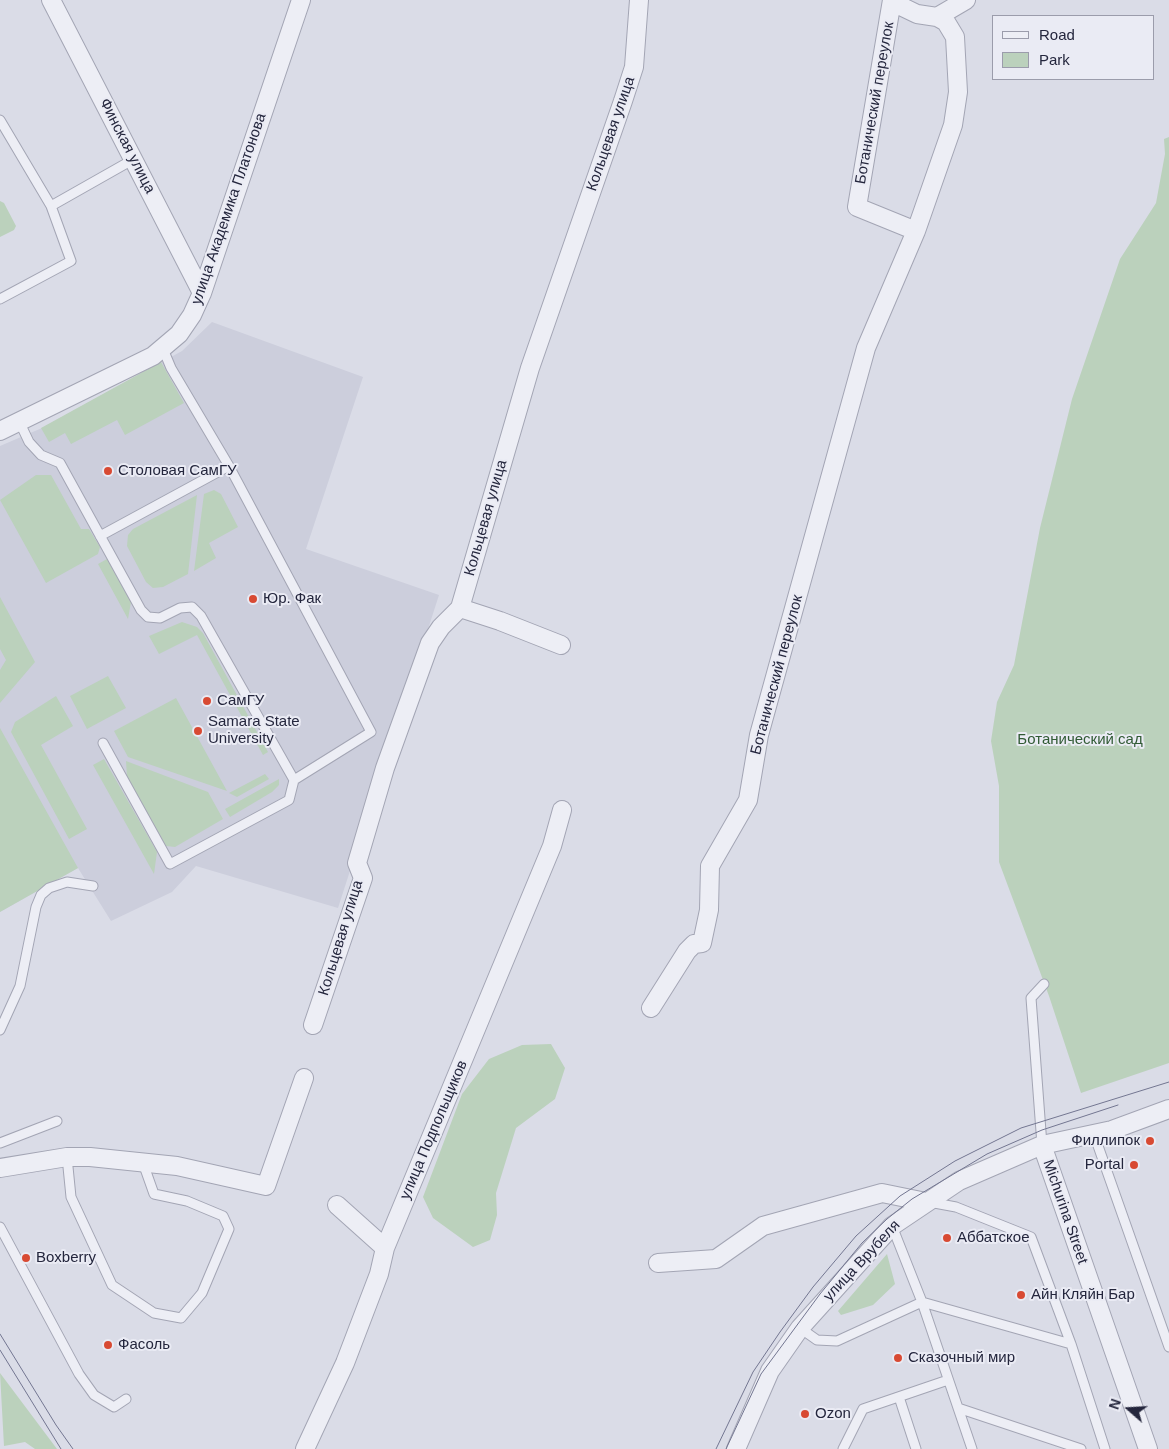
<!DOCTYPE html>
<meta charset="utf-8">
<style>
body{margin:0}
#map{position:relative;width:1169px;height:1449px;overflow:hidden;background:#dadce7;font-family:Helvetica,sans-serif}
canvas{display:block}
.legend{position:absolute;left:992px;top:15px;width:162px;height:65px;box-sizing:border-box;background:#eaebf4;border:1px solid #9b9cab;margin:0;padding:6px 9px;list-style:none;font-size:15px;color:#24263d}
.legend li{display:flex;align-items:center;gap:10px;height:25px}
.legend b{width:25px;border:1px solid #9b9cab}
.north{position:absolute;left:1104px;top:1384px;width:50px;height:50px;-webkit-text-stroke:4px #eaebf4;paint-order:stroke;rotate:289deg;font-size:14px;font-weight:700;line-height:20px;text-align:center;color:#24263d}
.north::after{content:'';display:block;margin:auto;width:18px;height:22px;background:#24263d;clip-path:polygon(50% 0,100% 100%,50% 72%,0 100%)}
</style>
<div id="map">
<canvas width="1169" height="1449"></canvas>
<ul class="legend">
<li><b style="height:6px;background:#edeef5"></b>Road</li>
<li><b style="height:14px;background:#bbd1bc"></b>Park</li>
</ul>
<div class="north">N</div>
</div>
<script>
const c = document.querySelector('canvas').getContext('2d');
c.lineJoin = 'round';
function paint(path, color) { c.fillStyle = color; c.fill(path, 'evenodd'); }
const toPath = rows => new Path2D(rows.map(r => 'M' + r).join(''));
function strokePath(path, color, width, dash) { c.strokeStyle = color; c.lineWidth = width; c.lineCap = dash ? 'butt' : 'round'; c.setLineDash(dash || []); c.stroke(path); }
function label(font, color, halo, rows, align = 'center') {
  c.font = font + ' Helvetica,sans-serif'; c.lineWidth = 4; c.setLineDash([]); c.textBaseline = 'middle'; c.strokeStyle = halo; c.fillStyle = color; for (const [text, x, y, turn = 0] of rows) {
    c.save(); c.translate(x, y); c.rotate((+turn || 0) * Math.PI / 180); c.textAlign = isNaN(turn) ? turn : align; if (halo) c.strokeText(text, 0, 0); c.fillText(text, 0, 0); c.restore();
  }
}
paint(toPath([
 [212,322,363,377,306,549,439,595,338,908,196,866,172,892,111,921,78,868,0,912,0,446,42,428,182,351]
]), '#cccedc');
paint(toPath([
 [1169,137,1169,1063,1081,1093,1049,996,999,862,999,786,991,741,997,702,1014,665,1040,528,1072,399,1120,259,1156,203,1165,154,1164,139],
 [0,201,4,203,16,226,14,230,0,237],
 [161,362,184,403,125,435,117,420,71,444,65,433,49,442,41,428],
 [36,475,51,475,81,529,89,529,100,547,98,554,46,583,0,500],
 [214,490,221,494,238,527,209,543,216,558,194,571,204,494],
 [197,495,188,574,163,587,153,588,146,582,127,546,128,535,133,529],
 [107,559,131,602,128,619,98,564],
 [0,597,35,662,0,703,0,670,6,660,0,649],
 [182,622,197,627,203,633,268,752,263,755,197,635,159,654,149,636],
 [108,676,126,708,87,729,70,696],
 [56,696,73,726,41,745,87,829,69,839,11,732,15,722],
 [176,698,227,791,128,757,114,731],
 [0,728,78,868,0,912],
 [104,759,157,852,154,874,93,765],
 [126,761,208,792,223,819,175,847,166,846,127,777],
 [265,774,269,779,237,797,229,793],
 [279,779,279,785,272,792,230,817,225,809],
 [551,1044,565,1068,555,1099,516,1128,496,1193,497,1215,490,1240,473,1247,433,1218,423,1197,462,1094,489,1059,522,1045],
 [887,1254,895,1284,873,1305,841,1315,838,1311],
 [0,1373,57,1449,35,1449,25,1442,4,1446]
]), '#bbd1bc');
const service = toPath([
 [0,120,51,206,71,261,0,299],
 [51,206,134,159],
 [19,421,29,442,41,455,60,463,141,610,148,617,160,618,180,608,192,607,201,616,294,780],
 [100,536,229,466,171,368,163,349],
 [103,743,170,864,289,800,294,780,371,732,229,466],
 [0,1030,20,986,36,907,41,895,49,888,67,882,93,886],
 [0,1143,57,1121],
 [1097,1143,1169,1347],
 [1042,1145,1031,998,1044,984],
 [67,1157,71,1197,112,1285,154,1313,181,1318,202,1293,229,1229,223,1216,187,1201,154,1194,143,1163],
 [929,1202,956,1207,1031,1237,1071,1344,1105,1449],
 [892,1226,922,1302,972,1449],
 [0,1227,79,1374,94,1395,114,1407,126,1399],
 [800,1328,817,1340,837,1341,922,1302,1071,1344],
 [899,1397,916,1449],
 [958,1408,1081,1449],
 [843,1449,863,1409,948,1380]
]);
const minor = toPath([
 [51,0,202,293],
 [892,0,857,207,916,231],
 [937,17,966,0],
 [0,431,153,356,179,334,192,315,202,293,301,0],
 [460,608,500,621,561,645],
 [651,1008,687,951,694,944,702,943,709,910,710,866,748,800,759,735,866,348,916,231,953,125,958,92,955,37,946,22,937,17,917,14,892,2],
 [313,1025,363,878,357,863,385,768,430,643,441,627,460,608,530,368,623,101,634,67,639,0],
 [1042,1145,1148,1449],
 [0,1168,67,1157,90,1157,177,1166,266,1186,304,1078],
 [337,1205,385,1248],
 [658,1263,716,1259,763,1226,882,1193,926,1202],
 [305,1449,345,1363,379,1274,385,1248,552,846,562,810],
 [736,1449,770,1371,800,1328,892,1226,959,1181,1042,1145,1112,1130,1169,1109]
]);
strokePath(service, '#a3a5b4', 11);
strokePath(minor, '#a3a5b4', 20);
strokePath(service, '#edeef5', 9);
strokePath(minor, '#edeef5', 18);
strokePath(toPath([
 [0,1334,56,1425,73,1449],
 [0,1350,61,1449],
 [716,1449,753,1372,780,1332,813,1287,856,1236,900,1196,955,1161,1021,1128,1169,1082],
 [726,1449,761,1374,820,1294,862,1243,887,1219,912,1199,987,1154,1042,1130,1118,1105]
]), '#737691', 1);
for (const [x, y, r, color] of [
 [108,471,5,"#d84a33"],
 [253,599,5,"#d84a33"],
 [207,701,5,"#d84a33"],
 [198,731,5,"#d84a33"],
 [1150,1141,5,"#d84a33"],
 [1134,1165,5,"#d84a33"],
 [947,1238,5,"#d84a33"],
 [26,1258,5,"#d84a33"],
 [1021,1295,5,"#d84a33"],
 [108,1345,5,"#d84a33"],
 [898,1358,5,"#d84a33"],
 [805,1414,5,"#d84a33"]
]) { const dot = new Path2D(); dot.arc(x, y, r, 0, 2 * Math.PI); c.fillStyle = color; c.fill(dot); strokePath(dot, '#eaebf4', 2); }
label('15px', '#24263d', '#eaebf4', [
 ["Ботанический переулок",875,103,-80],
 ["Кольцевая улица",611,134,-71],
 ["Финская улица",127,146,63],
 ["улица Академика Платонова",229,209,-71],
 ["Кольцевая улица",486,518,-74],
 ["Ботанический переулок",777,675,-75],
 ["Кольцевая улица",341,938,-73],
 ["улица Подпольщиков",434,1130,-67],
 ["Michurina Street",1065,1212,71],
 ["улица Врубеля",862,1261,-47]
]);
label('15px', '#24263d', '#eaebf4', [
 ["Столовая СамГУ",118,471],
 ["Юр. Фак",263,599],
 ["СамГУ",217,701],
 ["Samara State",208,722],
 ["University",208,739],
 ["Филлипок",1140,1141,"right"],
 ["Portal",1124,1165,"right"],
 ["Аббатское",957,1238],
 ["Boxberry",36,1258],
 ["Айн Кляйн Бар",1031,1295],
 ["Фасоль",118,1345],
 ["Сказочный мир",908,1358],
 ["Ozon",815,1414]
], 'left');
label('15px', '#305a34', '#eaebf4', [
 ["Ботанический сад",1080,740]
]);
</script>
